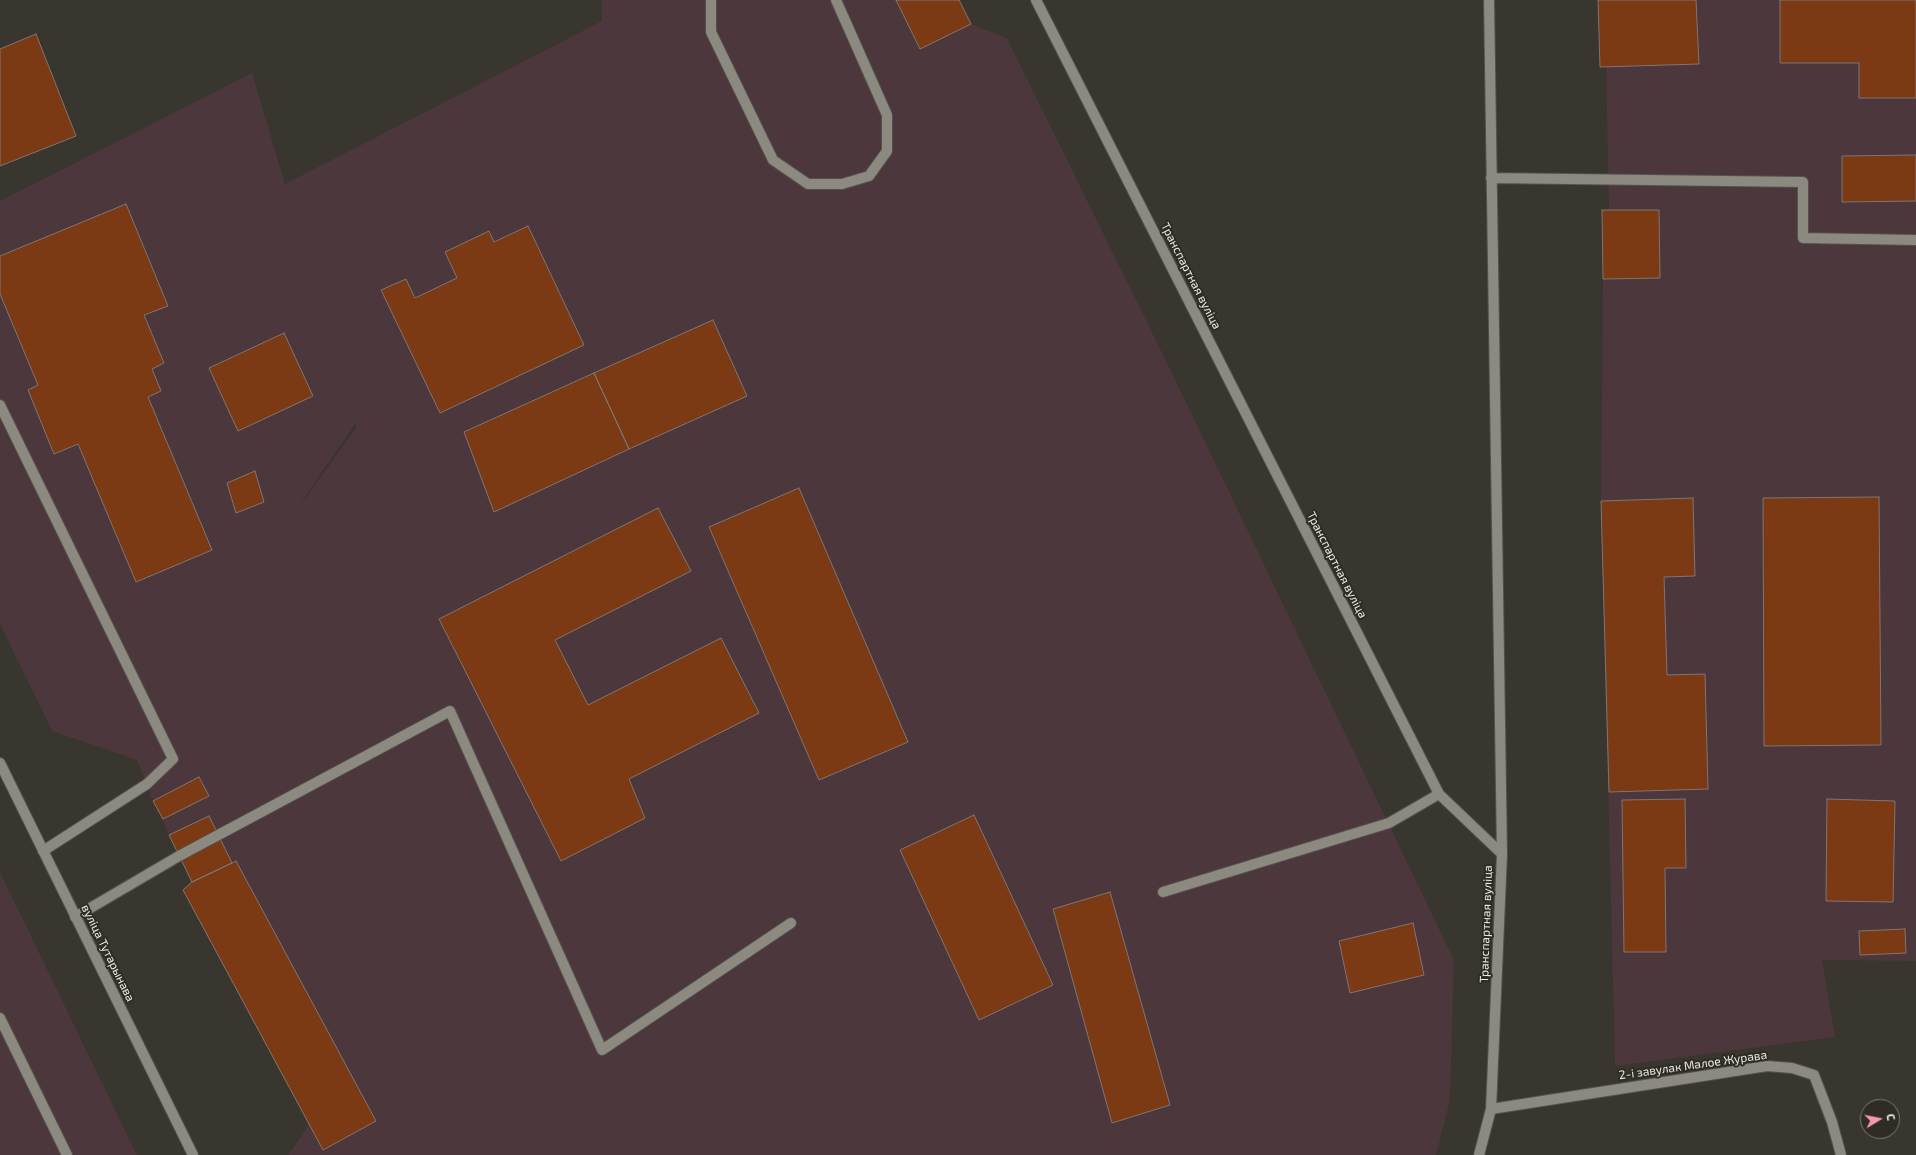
<!DOCTYPE html>
<meta charset="utf-8">
<style>
body{margin:0}
#map{position:relative;width:1916px;height:1155px;overflow:hidden;background:#38362e;font-family:"Exo 2",sans-serif}
canvas{display:block}
.north{position:absolute;left:1860px;top:1099px;width:40px;height:40px;box-sizing:border-box;background:#2e2c24;border:1px solid #7a7872;border-radius:50%;rotate:80deg;font-size:11px;font-weight:700;line-height:16px;text-align:center;color:#eceae6}
.north::after{content:'';display:block;margin:auto;width:14px;height:18px;background:#f39aa7;clip-path:polygon(50% 0,100% 100%,50% 72%,0 100%)}
</style>
<div id="map">
<canvas width="1916" height="1155"></canvas>
<div class="north">С</div>
</div>
<script>
const c = document.querySelector('canvas').getContext('2d');
c.lineJoin = 'round';
function paint(path, color) { c.fillStyle = color; c.fill(path, 'evenodd'); }
const toPath = rows => new Path2D(rows.map(r => 'M' + r).join(''));
function strokePath(path, color, width, dash) { c.strokeStyle = color; c.lineWidth = width; c.lineCap = dash ? 'butt' : 'round'; c.setLineDash(dash || []); c.stroke(path); }
function label(font, color, halo, rows, align = 'center') {
  c.font = font + ' "Exo 2",sans-serif'; c.lineWidth = 4; c.setLineDash([]); c.textBaseline = 'middle'; c.strokeStyle = halo; c.fillStyle = color; for (const [text, x, y, turn = 0] of rows) {
    c.save(); c.translate(x, y); c.rotate((+turn || 0) * Math.PI / 180); c.textAlign = isNaN(turn) ? turn : align; if (halo) c.strokeText(text, 0, 0); c.fillText(text, 0, 0); c.restore();
  }
}
paint(toPath([
 [602,0,959,0,971,24,1007,38,1172,373,1454,960,1450,1100,1436,1155,288,1155,309,1125,183,890,192,882,153,801,137,760,52,731,0,624,0,201,252,73,285,184,602,21],
 [355,424,356,428,301,504,301,503],
 [1598,0,1916,0,1916,961,1822,960,1835,1037,1615,1066,1601,501,1603,279,1609,210,1606,67,1600,67],
 [0,872,137,1155,0,1155]
]), '#4b373c');
const building = toPath([
 [896,0,959,0,971,24,920,49,896,0],
 [1598,0,1696,0,1699,64,1600,67,1598,0],
 [1780,0,1916,0,1916,98,1859,98,1859,63,1780,63,1780,0],
 [36,34,76,136,0,166,0,49,36,34],
 [1916,155,1916,201,1842,202,1842,156,1916,155],
 [126,204,168,306,144,315,164,363,152,369,161,391,148,397,212,550,136,582,78,444,54,454,28,390,38,385,0,294,0,256,126,204],
 [1602,210,1659,210,1660,278,1603,279,1602,210],
 [528,226,584,345,440,413,381,290,406,279,415,298,457,278,445,252,489,231,494,242,528,226],
 [713,320,747,396,629,449,594,373,713,320],
 [284,333,313,396,238,431,209,368,284,333],
 [594,373,629,449,494,512,464,432,594,373],
 [255,471,264,502,236,513,227,483,255,471],
 [799,488,908,742,819,780,709,527,799,488],
 [1879,497,1881,745,1764,746,1763,498,1879,497],
 [1693,498,1695,576,1664,577,1667,675,1705,674,1708,789,1609,792,1601,501,1693,498],
 [658,508,691,571,555,640,588,705,721,638,759,713,629,779,645,818,561,861,439,619,658,508],
 [199,777,209,796,163,819,153,801,199,777],
 [1685,799,1686,868,1665,868,1666,952,1624,952,1622,800,1685,799],
 [1827,799,1895,801,1893,902,1826,901,1827,799],
 [974,815,1053,985,979,1020,900,850,974,815],
 [209,816,232,863,192,882,169,835,209,816],
 [236,861,376,1121,323,1150,183,890,192,882,236,861],
 [1110,892,1170,1105,1112,1123,1053,909,1110,892],
 [1413,923,1424,975,1350,993,1339,941,1413,923],
 [1905,929,1906,953,1860,955,1859,931,1905,929]
]);
paint(building, '#7b3914');
strokePath(building, '#7f7672', 1);
const service = toPath([
 [711,0,711,32,773,160,808,184,842,184,869,176,887,151,887,115,836,0],
 [1489,0,1502,854],
 [1491,178,1803,182,1803,238,1916,240],
 [0,405,173,759,147,784,43,851],
 [1163,892,1389,823,1439,794],
 [75,917,179,856,450,711,602,1050,791,923],
 [0,1018,67,1155]
]);
const minor = toPath([
 [1036,0,1439,794,1502,854,1491,1109,1479,1155],
 [1491,1109,1767,1066,1792,1068,1814,1075,1832,1122,1841,1155]
]);
const tertiary = toPath([
 [0,763,193,1155]
]);
strokePath(service, '#54524c', 12);
strokePath(minor, '#54524c', 12);
strokePath(tertiary, '#54524c', 12);
strokePath(service, '#8b8980', 10);
strokePath(minor, '#8b8980', 10);
strokePath(tertiary, '#8b8980', 10);
label('12px', '#eceae6', '#2e2c24', [
 ["Транспартная вуліца",1191,276,63],
 ["Транспартная вуліца",1337,565,63],
 ["Транспартная вуліца",1486,924,-88],
 ["вуліца Тутарынава",108,953,64],
 ["2-і завулак Малое Журава",1693,1065,-8]
]);
</script>
